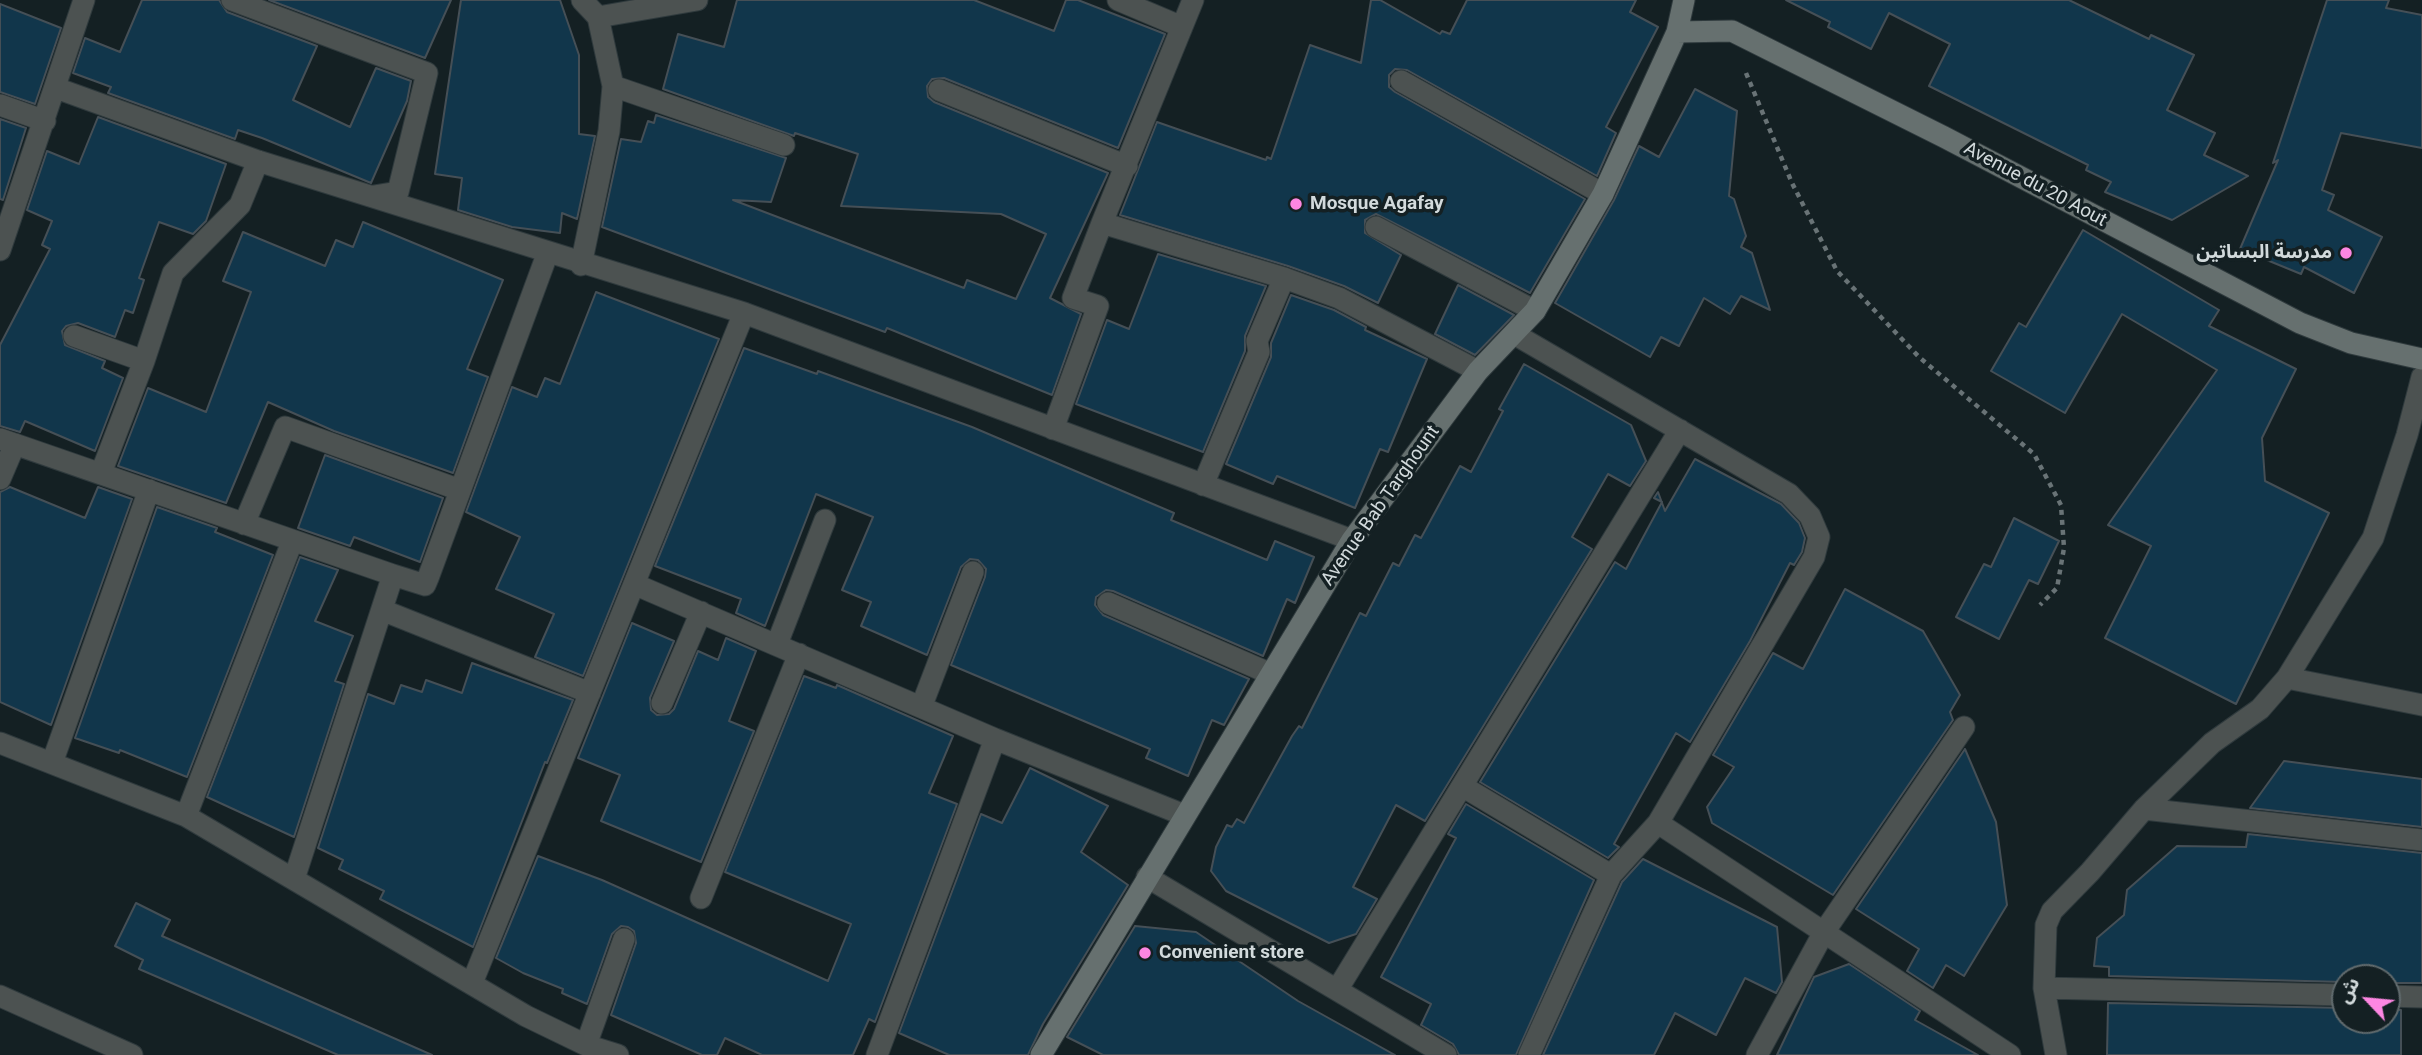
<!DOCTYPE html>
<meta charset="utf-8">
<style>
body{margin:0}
#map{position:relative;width:2422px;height:1055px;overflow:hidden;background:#142023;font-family:Roboto,"Noto Sans Arabic",sans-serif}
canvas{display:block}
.north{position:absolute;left:2331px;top:964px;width:70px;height:70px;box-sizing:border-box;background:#142023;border:2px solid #606a6d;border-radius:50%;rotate:296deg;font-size:19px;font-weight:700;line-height:28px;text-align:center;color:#d2dadc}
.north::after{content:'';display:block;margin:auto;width:24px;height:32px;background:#fd86e2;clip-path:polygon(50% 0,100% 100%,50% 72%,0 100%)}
</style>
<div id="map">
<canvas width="2422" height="1055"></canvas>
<div class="north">ش</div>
</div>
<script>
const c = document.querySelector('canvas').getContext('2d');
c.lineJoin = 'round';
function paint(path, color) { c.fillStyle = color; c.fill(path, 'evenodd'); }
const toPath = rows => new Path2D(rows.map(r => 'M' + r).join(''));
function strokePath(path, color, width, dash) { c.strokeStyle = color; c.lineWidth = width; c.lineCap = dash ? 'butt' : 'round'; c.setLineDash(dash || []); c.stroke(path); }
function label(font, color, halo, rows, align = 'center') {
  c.font = font + ' Roboto,"Noto Sans Arabic",sans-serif'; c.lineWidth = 7; c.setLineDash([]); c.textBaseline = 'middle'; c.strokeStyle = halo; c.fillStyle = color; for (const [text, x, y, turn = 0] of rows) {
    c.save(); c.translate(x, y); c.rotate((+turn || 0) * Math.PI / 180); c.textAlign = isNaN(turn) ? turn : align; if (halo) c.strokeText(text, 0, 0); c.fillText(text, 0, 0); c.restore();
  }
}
const building = toPath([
 [142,0,219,0,227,12,317,46,293,100,350,127,376,68,411,81,407,101,371,183,262,138,238,130,235,139,108,93,111,87,73,73,85,38,120,52,142,0],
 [269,0,451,0,425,58,269,0],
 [461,0,560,0,579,55,579,134,595,136,577,219,562,213,560,233,512,227,458,210,462,178,435,174,461,0],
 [737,0,974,0,1054,31,1066,0,1078,0,1165,34,1118,148,944,78,932,79,927,86,928,97,934,102,1108,173,1050,298,1081,314,1052,395,887,328,885,332,602,227,621,139,641,142,648,121,654,123,656,115,786,158,771,202,733,200,964,288,967,280,1016,299,1046,234,1001,214,841,206,858,154,795,133,794,136,663,89,678,34,724,47,737,0],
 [1371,0,1380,0,1440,34,1442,31,1450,34,1467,0,1636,0,1630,12,1658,27,1606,127,1616,133,1597,176,1407,70,1395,69,1389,75,1389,87,1395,92,1585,199,1530,293,1376,214,1365,220,1365,233,1401,255,1378,303,1344,286,1288,266,1120,215,1157,122,1266,160,1267,157,1271,159,1310,45,1361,63,1371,0],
 [1786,0,2069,0,2149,39,2151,35,2194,55,2167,110,2215,133,2204,155,2248,176,2172,220,2105,192,2111,182,2086,170,2088,165,1929,86,1950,44,1889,13,1871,49,1828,27,1830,22,1786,0],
 [2327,0,2389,0,2386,8,2422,15,2422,148,2341,133,2322,190,2334,195,2328,210,2382,237,2354,293,2304,267,2301,274,2240,249,2278,160,2273,163,2327,0],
 [0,4,61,28,35,104,0,92,0,4],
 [1695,89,1737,111,1729,196,1734,199,1746,236,1741,247,1752,253,1770,310,1741,296,1730,314,1704,298,1679,346,1661,337,1650,357,1555,303,1614,200,1639,146,1659,157,1695,89],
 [98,117,226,164,206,221,193,234,159,222,139,278,144,280,133,313,125,310,115,337,78,323,66,326,62,331,65,345,105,361,102,368,123,378,95,451,25,421,20,432,0,426,0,345,50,249,42,245,52,221,27,210,47,151,79,164,98,117],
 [0,119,26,128,3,200,0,199,0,119],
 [363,222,503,280,467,369,488,377,453,473,334,431,268,402,226,503,118,466,148,388,206,412,251,292,223,281,243,232,325,266,336,240,353,247,363,222],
 [2083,230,2219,310,2209,326,2296,369,2262,438,2265,481,2329,513,2236,704,2105,638,2151,546,2108,525,2217,370,2122,314,2065,413,1991,371,2019,323,2026,327,2083,230],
 [1158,254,1266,286,1245,336,1245,351,1203,452,1076,404,1107,320,1129,329,1158,254],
 [1458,285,1514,315,1475,355,1435,334,1458,285],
 [596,292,719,339,583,676,535,657,554,614,496,589,520,537,466,512,512,387,537,397,545,378,560,384,596,292],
 [1291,295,1334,310,1366,327,1365,330,1427,359,1388,452,1380,449,1355,508,1277,476,1273,484,1226,464,1271,357,1271,343,1291,295],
 [744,348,817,374,818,371,972,427,1174,513,1171,520,1267,560,1275,541,1314,557,1295,603,1287,599,1263,656,1113,591,1106,590,1096,597,1095,605,1103,615,1249,679,1224,725,1212,720,1188,776,1146,758,1150,749,951,665,985,577,986,569,978,560,970,559,961,567,927,655,861,626,871,602,842,590,873,517,816,494,765,626,736,613,741,599,655,566,744,348],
 [1524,364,1631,425,1646,461,1630,486,1608,474,1572,537,1592,549,1425,821,1396,805,1353,887,1377,899,1356,934,1329,943,1226,891,1211,871,1216,847,1227,825,1232,827,1237,819,1244,823,1292,736,1299,726,1302,728,1360,613,1366,616,1393,563,1399,566,1415,535,1421,538,1460,466,1471,472,1503,411,1499,409,1524,364],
 [325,455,443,498,420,562,354,537,350,546,298,528,325,455],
 [1695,459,1781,504,1799,523,1805,538,1802,552,1794,565,1790,563,1750,641,1690,742,1676,733,1614,844,1619,847,1608,858,1480,782,1615,562,1626,569,1662,502,1654,498,1658,492,1665,511,1695,459],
 [10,487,85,518,98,487,132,499,51,725,0,702,0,492,10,487],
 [157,507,217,528,215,532,273,555,187,777,120,750,119,753,75,738,157,507],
 [2014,518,2059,541,2038,584,2029,580,1999,639,1956,617,1984,564,1991,567,2014,518],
 [300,557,338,570,315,621,353,636,335,681,344,684,294,837,207,797,300,557],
 [1845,589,1923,631,1960,695,1950,712,1953,720,1833,895,1712,823,1707,807,1734,767,1713,755,1773,653,1803,669,1845,589],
 [632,623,674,641,650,698,651,710,657,715,669,714,674,709,698,651,718,660,726,638,756,651,729,721,754,731,701,862,601,821,620,775,578,758,632,623],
 [472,663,573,700,547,763,545,762,473,947,380,899,384,891,339,869,343,860,318,848,368,694,394,704,401,685,422,692,426,680,462,693,472,663],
 [804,676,836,688,837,685,953,736,929,793,957,804,875,1022,869,1019,853,1055,762,1055,725,1038,717,1055,702,1055,611,1015,636,943,634,931,628,927,621,926,612,934,587,1004,562,993,563,989,523,973,496,958,538,856,602,880,828,981,851,924,725,872,804,676],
 [1965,749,1996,822,2007,905,1964,976,1946,965,1933,988,1907,971,1919,949,1856,909,1965,749],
 [2284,761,2422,779,2422,827,2250,808,2284,761],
 [1030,768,1108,806,1081,852,1128,885,1043,1024,1028,1055,949,1055,899,1033,981,814,1002,823,1030,768],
 [1466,804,1594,880,1516,1055,1459,1055,1453,1044,1421,1025,1431,1004,1381,977,1456,838,1448,834,1466,804],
 [2248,834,2422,853,2422,983,2387,983,2387,978,2345,978,2345,982,2109,976,2109,967,2094,966,2097,938,2124,915,2127,890,2177,846,2246,847,2248,834],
 [1643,859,1777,927,1782,982,1776,993,1745,978,1716,1035,1675,1013,1654,1055,1543,1055,1622,882,1643,859],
 [136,903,170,920,162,936,432,1055,338,1055,139,969,143,960,115,946,136,903],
 [1135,926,1196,932,1298,1001,1395,1055,1103,1055,1067,1037,1135,926],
 [1849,964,1920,1011,1915,1020,1978,1055,1777,1055,1814,977,1849,964],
 [2108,1003,2345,1008,2345,1020,2387,1020,2387,1009,2401,1010,2401,1055,2107,1055,2108,1003]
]);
paint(building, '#11364b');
strokePath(building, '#454f56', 2);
const lane = toPath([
 [0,996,132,1055]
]);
const street = toPath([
 [232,0,427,73,398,192,374,196],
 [1118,0,1182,27],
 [1193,0,1102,223,1284,278,1339,298,1478,371],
 [598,17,697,0],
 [1401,81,1603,194],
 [613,86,784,145],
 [56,88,258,161,744,313,1352,540],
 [939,90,1127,166],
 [0,105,45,121],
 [1376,227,1535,311],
 [0,250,84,0],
 [581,265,609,131,613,86,598,17,582,0],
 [1516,335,1789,494,1810,516,1819,537,1814,557,1658,823,1611,875,1529,1055],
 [74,336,144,361],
 [1053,429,1098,306,1073,298,1102,223],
 [0,439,393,575],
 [101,473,144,361,173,273,240,205,258,161],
 [0,479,15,444],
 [1203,485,1259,352,1257,341,1284,278],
 [244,524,285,427,460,490],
 [634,584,995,739,1184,815],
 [1108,603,1271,674],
 [382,610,590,693],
 [777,644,825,520],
 [2287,678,2422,705],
 [662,703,701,612],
 [922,705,973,572],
 [0,743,186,816,526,1016,586,1045,618,1055],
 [52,763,149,490],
 [1462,786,1611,875],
 [2144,809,2422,840],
 [186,816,292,542],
 [1658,823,2010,1055],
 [1147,877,1446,1055],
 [294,879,393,575,425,585,428,578,548,252],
 [701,898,799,654],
 [472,983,744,313],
 [2044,988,2345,995],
 [1337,990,1680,430],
 [2387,996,2422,997],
 [586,1045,624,939],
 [877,1055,995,739],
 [1757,1055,1824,932,1964,727],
 [2056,1055,2044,988,2046,925,2052,911,2090,872,2144,809,2212,743,2260,709,2287,678,2373,538,2407,435,2422,377]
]);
const secondary = toPath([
 [1677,32,1732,31,1944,137,2300,323,2351,343,2422,359],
 [1041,1055,1352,540,1478,371,1535,311,1603,194,1677,32,1684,0]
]);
strokePath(lane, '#2f3a3d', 23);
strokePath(street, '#2f3a3d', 23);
strokePath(secondary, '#2f3a3d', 23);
strokePath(toPath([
 [1746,73,1792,183,1837,271,1919,357,2034,454,2061,505,2064,548,2057,588,2040,605]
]), '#697376', 4.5, [5, 5]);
strokePath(lane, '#4c5251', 21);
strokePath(street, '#4c5251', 21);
strokePath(secondary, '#66706f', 21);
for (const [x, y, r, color] of [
 [1296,204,7,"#fd86e2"],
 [2346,253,7,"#fd86e2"],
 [1145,953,7,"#fd86e2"]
]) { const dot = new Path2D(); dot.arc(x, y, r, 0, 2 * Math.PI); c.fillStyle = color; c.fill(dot); strokePath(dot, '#142023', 2.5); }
label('19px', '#d2dadc', '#142023', [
 ["Avenue du 20 Aout",2035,185,28],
 ["Avenue Bab Targhount",1381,506,-55]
]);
label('bold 19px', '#d2dadc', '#142023', [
 ["Mosque Agafay",1310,204],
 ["مدرسة البساتين",2332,253,"right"],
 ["Convenient store",1159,953]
], 'left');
</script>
